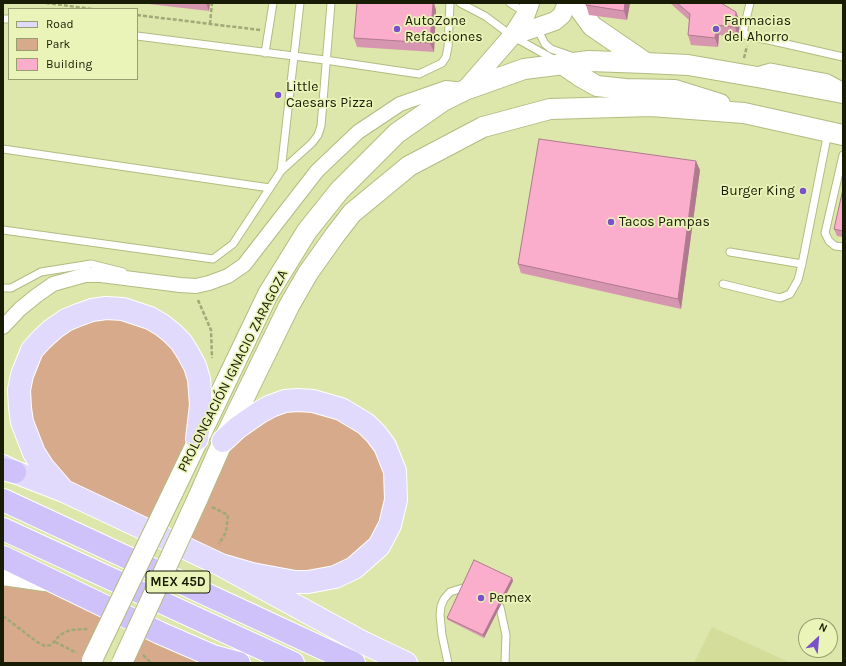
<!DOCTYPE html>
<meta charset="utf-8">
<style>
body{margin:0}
#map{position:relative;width:846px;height:666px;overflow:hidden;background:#dde6ab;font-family:Karla,sans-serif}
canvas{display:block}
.frame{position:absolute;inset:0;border:4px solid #191c05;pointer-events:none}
.legend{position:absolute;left:8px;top:8px;width:130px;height:72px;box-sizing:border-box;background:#ebf4b8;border:1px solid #979e70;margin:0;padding:5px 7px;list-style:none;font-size:12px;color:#191c05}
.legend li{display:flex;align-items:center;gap:8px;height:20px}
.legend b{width:20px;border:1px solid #979e70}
.north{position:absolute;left:798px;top:618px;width:40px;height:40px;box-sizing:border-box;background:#ebf4b8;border:1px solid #979e70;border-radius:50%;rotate:26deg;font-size:11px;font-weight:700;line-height:16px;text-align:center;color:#191c05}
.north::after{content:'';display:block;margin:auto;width:14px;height:18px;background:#7951ca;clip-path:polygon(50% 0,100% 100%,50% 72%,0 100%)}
</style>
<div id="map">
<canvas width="846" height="666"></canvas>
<div class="frame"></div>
<ul class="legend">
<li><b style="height:5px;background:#e2dafc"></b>Road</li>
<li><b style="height:11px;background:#d7aa8c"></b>Park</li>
<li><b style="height:11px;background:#faaecb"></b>Building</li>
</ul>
<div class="north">N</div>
</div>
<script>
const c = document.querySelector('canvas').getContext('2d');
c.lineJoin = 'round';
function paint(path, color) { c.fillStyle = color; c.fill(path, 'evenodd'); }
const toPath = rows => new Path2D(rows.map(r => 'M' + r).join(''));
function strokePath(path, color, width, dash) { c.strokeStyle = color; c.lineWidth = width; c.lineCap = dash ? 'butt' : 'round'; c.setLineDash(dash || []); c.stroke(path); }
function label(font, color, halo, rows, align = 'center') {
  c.font = font + ' Karla,sans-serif'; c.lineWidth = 3.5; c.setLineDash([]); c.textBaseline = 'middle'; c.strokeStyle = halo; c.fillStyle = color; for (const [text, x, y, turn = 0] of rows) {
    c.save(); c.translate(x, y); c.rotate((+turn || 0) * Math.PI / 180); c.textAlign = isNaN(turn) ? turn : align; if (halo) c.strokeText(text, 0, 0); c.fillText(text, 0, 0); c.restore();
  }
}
paint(toPath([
 [712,627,791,663,694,663]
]), '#d4de9a');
paint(toPath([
 [94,313,145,320,185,353,196,420,151,527,70,490,38,451,24,385,33,355],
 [277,409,335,414,381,447,392,494,369,550,305,582,182,543,230,441],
 [3,582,53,589,106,613,83,663,3,663],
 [144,632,213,663,129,663]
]), '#d7aa8c');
const service = toPath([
 [460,3,485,16,512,36,555,60],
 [510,3,526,13],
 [750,3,744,28,744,32,747,36,773,41,843,57],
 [3,19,9,19],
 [537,28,545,44,551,49,571,56],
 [137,36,325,60,419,74,442,63,446,57,448,47,450,3],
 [265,53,273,3],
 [756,71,770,67,828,78,841,85],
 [3,149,270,188],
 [843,155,825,233,829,241,835,246,843,247],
 [281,171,312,143,318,135,321,126,331,3],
 [3,230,213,259,233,244,281,171,300,3],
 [730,252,802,264],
 [723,284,780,298,790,294,798,280,802,264,828,132],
 [3,288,11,288,41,272,91,264,123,272],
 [500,607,506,635,505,663],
 [448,663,442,635,440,615,441,606,444,599,450,592,463,588]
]);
const minor = toPath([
 [3,327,20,309,36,296,53,284,85,275,101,275,180,285,196,286,209,283,228,276,244,265,317,171,358,132,400,104,446,88,464,90]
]);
const tertiary = toPath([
 [512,36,555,21,562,15,567,3],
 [465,90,512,36,526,14,530,3]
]);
const secondary = toPath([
 [578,3,579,8,592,26,646,63],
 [562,64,581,77,597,86,625,89,675,90,720,104],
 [173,492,268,294,307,231,339,191,397,133,443,101,465,90,524,69,589,61,646,63,688,65,763,78,843,93],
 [197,500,223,441,289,306,308,273,335,235,352,213,409,166,483,127,550,109,651,106,744,113,843,135],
 [3,575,45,581]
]);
const primary = toPath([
 [3,466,15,472,64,491,221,565,362,642,406,663],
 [62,489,43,467,34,453,22,422,20,408,19,390,22,375,32,350,42,339,53,329,66,320,78,315,92,310,106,308,123,309,150,318,162,325,172,333,181,342,188,353,195,366,199,379,201,405,197,439],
 [221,565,252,574,295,582,308,582,335,577,354,568,379,546,390,525,396,500,395,471,385,446,376,434,366,424,341,409,313,401,298,400,285,401,271,406,260,412,237,428,223,441]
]);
const motorway = toPath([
 [3,469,15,472],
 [3,500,354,663],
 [3,529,293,663],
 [3,557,160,633,213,656,239,663]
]);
strokePath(service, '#b3bb81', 9);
strokePath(minor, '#b3bb81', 16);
strokePath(tertiary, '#b3bb81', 20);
strokePath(secondary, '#b3bb81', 22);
strokePath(primary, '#fff', 24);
strokePath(motorway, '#fff', 24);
strokePath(toPath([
 [46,3,92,9],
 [137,15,260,30],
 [210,24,212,3],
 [744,58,747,46],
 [198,300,211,330,212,358],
 [212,507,228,515,226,532,219,544],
 [3,616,37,642,45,646,51,645,60,635,70,630,88,629],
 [55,642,77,653],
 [143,655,151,663]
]), '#a1a878', 2.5, [4, 2]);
strokePath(service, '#fff', 7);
strokePath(minor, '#fff', 14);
strokePath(tertiary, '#fff', 18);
strokePath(secondary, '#fff', 20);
strokePath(primary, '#e2dafc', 22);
strokePath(motorway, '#cfc2fa', 22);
const secondaryBridge = toPath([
 [92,660,173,492],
 [122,663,197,500]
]);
strokePath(secondaryBridge, '#b3bb81', 22, []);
strokePath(secondaryBridge, '#fff', 20);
paint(toPath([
 [140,3,210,3,209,11],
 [586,3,630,3,627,20,589,15,586,5],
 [670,3,721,3,740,21,738,37,719,35,718,47,691,45,688,35,689,20],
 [436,10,434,52,357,47,354,38],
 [700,170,681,309,521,273,518,264],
 [843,189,843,237,837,236,834,229],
 [512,578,513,581,484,638,448,620,447,618]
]), '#d796af');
paint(toPath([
 [206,3,210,3,209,11],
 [433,3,434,3,436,10,434,52,430,43],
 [625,3,630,3,627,20,624,11],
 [736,12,740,21,738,37,735,27],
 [716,25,719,35,718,47,715,38],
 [696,161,700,170,681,309,678,299],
 [512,578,513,581,484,638,483,635]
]), '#af7a8e');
const building = toPath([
 [357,3,433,3,430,43,354,38,357,3],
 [586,3,625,3,624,11,586,5,586,3],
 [677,3,721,3,736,12,735,27,716,25,715,38,688,35,690,14,677,3],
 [539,139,696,161,678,299,518,264,539,139],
 [843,189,843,231,834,229,843,189],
 [474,560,512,578,483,635,447,618,474,560]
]);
paint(building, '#faaecb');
strokePath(building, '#af7a8e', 1);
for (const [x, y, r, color] of [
 [397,29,4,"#7951ca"],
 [716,29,4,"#7951ca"],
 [278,95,4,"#7951ca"],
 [803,191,4,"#7951ca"],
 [611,222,4,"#7951ca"],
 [481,598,4,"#7951ca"]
]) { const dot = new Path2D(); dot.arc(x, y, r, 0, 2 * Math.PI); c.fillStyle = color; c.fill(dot); strokePath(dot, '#ebf4b8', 1.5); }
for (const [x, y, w] of [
 [178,582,64]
]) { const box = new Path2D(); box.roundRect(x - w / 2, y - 11, w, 22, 3); c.fillStyle = '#ebf4b8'; c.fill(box); strokePath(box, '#191c05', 1); }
label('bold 13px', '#191c05', null, [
 ["MEX 45D",178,582]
]);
label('14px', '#191c05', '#ebf4b8', [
 ["AutoZone",405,21],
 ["Refacciones",405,37],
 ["Farmacias",724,21],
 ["del Ahorro",724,37],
 ["Little",286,87],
 ["Caesars Pizza",286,103],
 ["Burger King",795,191,"right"],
 ["Tacos Pampas",619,222],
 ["Pemex",489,598]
], 'left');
label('14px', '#191c05', '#ebf4b8', [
 ["PROLONGACIÓN IGNACIO ZARAGOZA",233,371,-63]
]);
</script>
